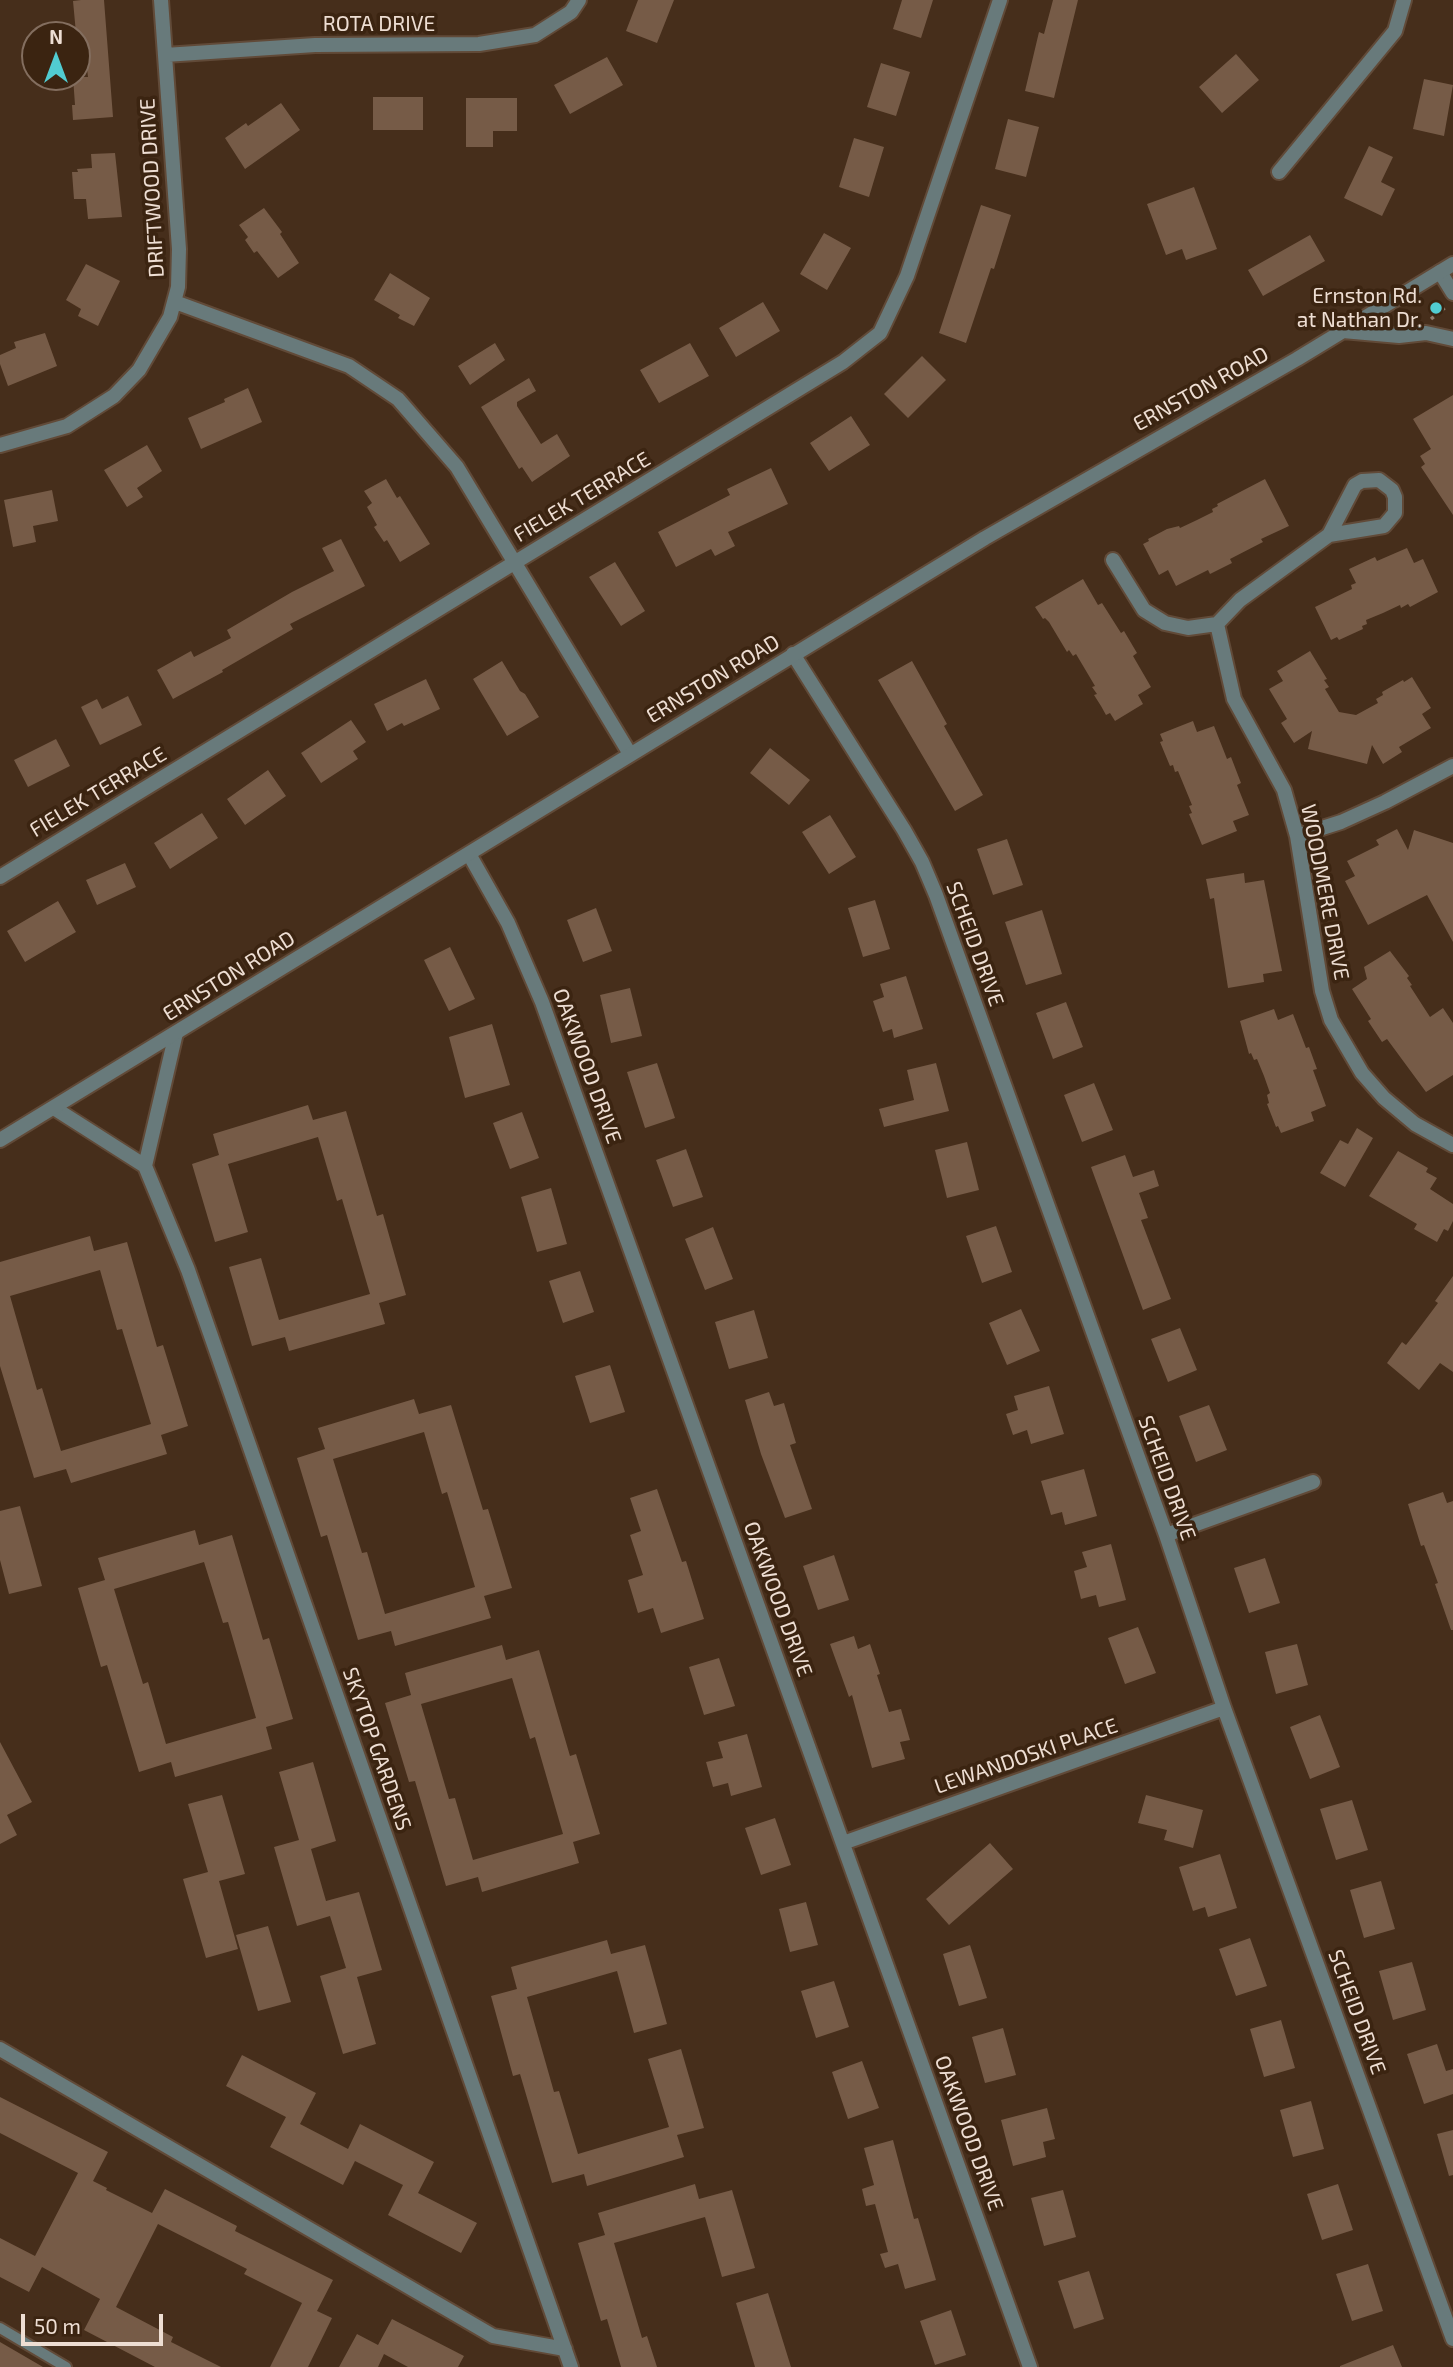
<!DOCTYPE html>
<style>
body{margin:0}
#map{position:relative;width:1453px;height:2367px;overflow:hidden;background:#462e1b;font-family:"Exo 2",sans-serif}
canvas{display:block}
.north{position:absolute;left:21px;top:21px;width:70px;height:70px;box-sizing:border-box;background:#3b2411;border:2px solid #836e5f;border-radius:50%;rotate:0deg;font-size:19px;font-weight:700;line-height:28px;text-align:center;color:#eeded3}
.north::after{content:'';display:block;margin:auto;width:24px;height:32px;background:#51ccd1;clip-path:polygon(50% 0,100% 100%,50% 72%,0 100%)}
.scale{position:absolute;left:21px;top:2314px;width:142px;height:32px;box-sizing:border-box;border:4px solid #eeded3;border-top:0;padding-left:9px;font-size:21px;line-height:24px;white-space:nowrap;color:#eeded3;-webkit-text-stroke:5px #3b2411;paint-order:stroke}
</style>
<div id="map">
<canvas width="1453" height="2367"></canvas>
<div class="north">N</div>
<div class="scale">50 m</div>
</div>
<script>
const c = document.querySelector('canvas').getContext('2d');
c.lineJoin = 'round';
function paint(path, color) { c.fillStyle = color; c.fill(path, 'evenodd'); }
const toPath = rows => new Path2D(rows.map(r => 'M' + r).join(''));
function strokePath(path, color, width, dash) { c.strokeStyle = color; c.lineWidth = width; c.lineCap = dash ? 'butt' : 'round'; c.setLineDash(dash || []); c.stroke(path); }
function label(font, color, halo, rows, align = 'center') {
  c.font = font + ' "Exo 2",sans-serif'; c.lineWidth = 7; c.setLineDash([]); c.textBaseline = 'middle'; c.strokeStyle = halo; c.fillStyle = color; for (const [text, x, y, turn = 0] of rows) {
    c.save(); c.translate(x, y); c.rotate((+turn || 0) * Math.PI / 180); c.textAlign = isNaN(turn) ? turn : align; if (halo) c.strokeText(text, 0, 0); c.fillText(text, 0, 0); c.restore();
  }
}
paint(toPath([
 [81,0,104,0,113,117,73,120,72,105,75,105,73,77,88,77,84,43,77,44,73,1],
 [638,0,674,0,657,43,626,31],
 [902,0,933,0,921,38,893,29],
 [1053,0,1078,0,1054,98,1025,91,1039,32,1044,34],
 [1236,54,1259,80,1222,113,1199,87],
 [607,57,623,85,570,114,554,85],
 [881,63,910,72,896,116,867,107],
 [1424,79,1453,85,1444,136,1413,129],
 [373,97,423,97,423,130,373,130],
 [466,98,517,98,517,131,493,131,493,147,466,147],
 [281,103,300,130,245,169,225,138,246,123,248,126],
 [1008,119,1039,127,1026,177,995,169],
 [854,138,884,147,869,197,839,187],
 [1369,146,1393,157,1381,182,1395,189,1382,216,1344,198],
 [115,153,122,217,88,219,86,199,74,199,72,172,78,172,77,169,92,168,91,154],
 [1194,187,1217,249,1186,260,1182,249,1166,255,1147,204],
 [981,205,1011,215,994,269,991,268,966,343,939,333],
 [264,208,282,232,280,234,299,263,278,278,257,251,254,253,245,240,248,237,239,225],
 [824,233,851,248,827,290,800,274],
 [1310,235,1325,261,1263,296,1248,270],
 [86,264,120,281,98,326,78,316,81,309,66,300],
 [390,273,430,298,414,326,398,318,400,315,374,300],
 [763,302,780,331,736,357,719,328],
 [45,333,57,366,8,386,0,364,0,355,16,348,14,342],
 [495,343,505,360,470,385,458,366],
 [690,343,709,376,659,403,640,370],
 [922,356,946,380,908,418,884,394],
 [529,378,536,391,517,402,517,406,541,444,557,434,570,456,532,482,522,467,519,469,481,407],
 [248,388,262,422,201,449,188,418,225,402,224,399],
 [1453,395,1453,515,1421,467,1425,464,1420,456,1431,449,1413,419],
 [851,416,870,445,829,471,810,443],
 [147,445,162,471,137,488,143,497,127,507,104,470],
 [771,468,788,504,728,532,735,546,715,556,711,549,676,567,658,532,730,495,727,489],
 [386,479,397,498,400,496,430,544,400,562,387,540,384,542,374,527,377,525,367,507,372,503,364,491],
 [1265,479,1289,526,1261,539,1263,542,1230,559,1232,563,1210,574,1208,570,1176,586,1168,570,1159,575,1143,544,1149,541,1148,539,1167,529,1179,526,1180,528,1197,520,1213,512,1212,509,1218,506,1217,504],
 [52,490,58,521,33,526,36,542,13,547,4,500],
 [341,539,365,586,290,624,293,629,222,670,223,672,173,699,157,670,191,651,194,657,231,638,227,630,292,592,334,571,322,548],
 [1407,548,1414,563,1423,559,1438,592,1410,607,1408,604,1401,608,1400,605,1383,613,1366,620,1367,624,1362,626,1363,629,1339,640,1337,637,1331,640,1315,607,1352,589,1351,585,1356,583,1349,569,1375,557,1377,561],
 [615,562,645,611,621,626,589,577],
 [1083,579,1098,605,1102,603,1121,633,1124,631,1137,653,1133,656,1151,687,1138,695,1143,704,1115,721,1110,713,1106,715,1101,706,1094,695,1097,694,1092,687,1095,686,1076,654,1073,656,1069,650,1067,652,1049,622,1045,618,1043,619,1035,607],
 [1310,651,1327,679,1324,680,1329,687,1325,689,1339,712,1356,715,1378,703,1376,699,1383,695,1382,692,1403,680,1404,682,1412,677,1431,708,1422,714,1431,728,1399,747,1402,752,1383,764,1372,745,1367,764,1308,749,1312,731,1294,743,1281,723,1287,719,1269,689,1283,681,1277,671],
 [502,661,520,691,525,694,539,717,507,736,473,679],
 [912,661,947,724,944,726,983,795,955,811,878,680],
 [426,679,440,709,404,726,402,723,387,731,374,704],
 [128,696,142,725,100,745,81,707,97,699,102,709],
 [351,720,366,742,353,751,358,759,321,783,301,753],
 [1193,721,1197,732,1214,726,1227,759,1231,757,1241,783,1237,785,1249,815,1233,821,1237,831,1202,845,1189,814,1192,813,1189,806,1192,805,1178,771,1175,772,1173,765,1170,766,1160,742,1163,741,1160,734],
 [56,739,70,766,28,787,14,760],
 [770,748,810,780,789,805,750,773],
 [268,770,286,796,245,825,227,799],
 [202,813,218,838,170,869,154,843],
 [830,815,856,857,829,874,802,832],
 [1397,829,1408,850,1414,830,1453,843,1453,942,1427,895,1368,925,1345,881,1355,876,1347,861,1379,845,1376,840],
 [1007,839,1023,885,993,895,977,849],
 [125,863,136,887,97,905,86,880],
 [1244,873,1245,883,1264,880,1282,971,1263,974,1264,982,1228,988,1214,898,1210,899,1206,879],
 [875,900,890,949,863,957,848,908],
 [58,901,76,932,25,962,7,931],
 [596,908,612,951,583,962,567,920],
 [1042,910,1062,974,1026,985,1005,922],
 [450,947,475,999,449,1011,424,960],
 [1390,951,1409,976,1407,978,1412,985,1410,986,1430,1017,1443,1008,1453,1023,1453,1075,1426,1092,1387,1039,1382,1042,1368,1021,1371,1019,1352,989,1367,979,1364,967],
 [906,976,923,1029,894,1038,892,1029,883,1032,873,1001,884,997,880,984],
 [630,988,642,1036,611,1043,600,995],
 [1066,1002,1083,1047,1053,1059,1036,1013],
 [1274,1009,1278,1020,1293,1014,1306,1048,1309,1047,1317,1069,1313,1070,1326,1106,1311,1112,1314,1121,1281,1133,1278,1126,1276,1127,1267,1104,1269,1103,1267,1095,1270,1093,1264,1076,1257,1059,1254,1060,1251,1053,1249,1054,1240,1021],
 [492,1024,510,1085,465,1098,449,1037],
 [657,1063,675,1118,645,1128,627,1072],
 [936,1063,949,1111,884,1127,879,1109,914,1100,907,1070],
 [1094,1083,1113,1130,1082,1142,1064,1095],
 [308,1105,313,1120,346,1111,377,1216,383,1214,406,1295,379,1303,385,1324,289,1351,285,1337,252,1346,229,1267,261,1258,279,1320,370,1294,342,1199,337,1201,318,1137,228,1164,248,1232,215,1242,192,1164,219,1155,213,1134],
 [522,1112,539,1158,510,1169,493,1123],
 [1357,1128,1373,1138,1345,1187,1320,1173,1340,1140,1348,1144],
 [967,1142,979,1190,947,1198,935,1150],
 [686,1149,703,1197,673,1207,656,1160],
 [1398,1151,1428,1168,1426,1172,1437,1178,1430,1189,1453,1204,1453,1221,1448,1231,1444,1229,1437,1242,1414,1229,1417,1224,1369,1196],
 [1125,1155,1133,1177,1154,1170,1159,1186,1139,1193,1148,1218,1141,1220,1171,1299,1143,1310,1091,1167],
 [551,1188,567,1244,537,1252,521,1197],
 [996,1226,1012,1272,982,1283,966,1236],
 [713,1227,733,1279,705,1290,685,1239],
 [90,1236,94,1251,127,1242,157,1347,163,1345,188,1426,161,1435,167,1454,71,1483,66,1469,34,1478,0,1366,0,1262],
 [100,1270,117,1330,122,1329,151,1424,61,1451,42,1388,37,1390,10,1296],
 [580,1271,594,1312,563,1323,549,1281],
 [1453,1276,1453,1372,1440,1363,1419,1390,1387,1363,1402,1342,1406,1345,1417,1331,1438,1303,1435,1301],
 [1021,1309,1040,1351,1007,1365,989,1323],
 [754,1310,768,1358,729,1369,715,1322],
 [1180,1328,1197,1370,1168,1382,1151,1339],
 [610,1365,625,1412,590,1423,575,1376],
 [1049,1386,1064,1434,1031,1444,1027,1430,1013,1435,1006,1414,1018,1410,1014,1396],
 [769,1392,774,1406,784,1403,796,1443,790,1445,812,1509,785,1518,761,1454,745,1400],
 [414,1399,419,1414,451,1405,483,1510,488,1509,512,1588,484,1596,491,1618,395,1646,391,1631,358,1640,327,1535,321,1537,297,1458,325,1449,318,1428],
 [424,1432,442,1494,447,1492,475,1587,385,1614,367,1552,362,1553,333,1459],
 [1209,1405,1227,1450,1196,1462,1179,1416],
 [1084,1469,1097,1516,1065,1525,1062,1512,1051,1515,1041,1481],
 [657,1489,682,1562,686,1561,704,1619,661,1633,653,1608,638,1613,628,1580,643,1575,630,1535,641,1531,630,1498],
 [1443,1492,1447,1503,1453,1501,1453,1630,1451,1630,1435,1584,1438,1583,1424,1545,1421,1546,1408,1504],
 [20,1506,42,1586,9,1594,0,1560,0,1511],
 [195,1530,199,1545,232,1535,263,1640,269,1638,293,1719,266,1727,272,1749,175,1777,171,1762,139,1772,107,1665,101,1667,78,1588,105,1580,98,1558],
 [204,1562,223,1623,228,1622,256,1718,166,1744,148,1682,143,1684,114,1589],
 [1111,1544,1126,1600,1099,1607,1096,1595,1081,1599,1074,1571,1087,1567,1082,1552],
 [834,1555,849,1600,818,1610,803,1566],
 [1265,1558,1280,1603,1249,1613,1234,1568],
 [1138,1627,1156,1673,1125,1684,1108,1638],
 [854,1636,858,1649,870,1644,880,1674,877,1675,889,1712,901,1709,910,1740,900,1742,905,1759,872,1768,852,1695,849,1697,830,1644],
 [1297,1644,1308,1685,1276,1694,1265,1652],
 [502,1645,506,1660,539,1650,570,1756,576,1754,600,1834,573,1842,579,1863,482,1892,478,1877,446,1886,415,1781,409,1782,385,1703,411,1695,405,1673],
 [512,1678,530,1739,535,1737,563,1834,473,1860,455,1798,449,1799,421,1704],
 [719,1658,735,1706,704,1715,689,1667],
 [1320,1715,1340,1767,1310,1779,1290,1727],
 [747,1734,762,1787,731,1796,728,1783,713,1787,706,1762,723,1758,718,1742],
 [0,1742,32,1802,7,1815,17,1835,0,1844],
 [313,1762,336,1841,311,1849,326,1901,359,1892,382,1970,357,1977,376,2044,343,2054,320,1976,346,1968,330,1916,297,1926,274,1847,299,1840,279,1772],
 [222,1795,245,1874,219,1881,238,1949,206,1958,183,1879,208,1872,188,1804],
 [1146,1795,1203,1810,1193,1848,1164,1840,1167,1830,1138,1823],
 [1352,1800,1368,1850,1336,1860,1320,1809],
 [775,1818,791,1865,761,1875,745,1828],
 [990,1843,1013,1869,949,1925,926,1899],
 [1220,1854,1237,1908,1208,1917,1205,1907,1193,1911,1179,1867],
 [1381,1881,1395,1929,1364,1938,1350,1890],
 [806,1902,818,1945,790,1952,779,1909],
 [268,1926,291,2002,258,2011,236,1935],
 [1250,1938,1267,1986,1236,1996,1219,1949],
 [607,1940,611,1954,645,1945,667,2024,634,2033,617,1971,527,1997,554,2092,559,2091,578,2154,669,2127,648,2059,681,2049,704,2128,677,2135,684,2157,587,2186,584,2174,552,2183,520,2074,513,2076,491,1996,517,1989,511,1967],
 [970,1945,987,1998,959,2006,943,1954],
 [1412,1962,1426,2010,1393,2020,1379,1971],
 [834,1981,849,2027,816,2038,801,1991],
 [1281,2020,1295,2068,1264,2077,1250,2029],
 [1003,2028,1016,2075,985,2083,972,2037],
 [1437,2044,1446,2071,1453,2069,1453,2094,1424,2104,1407,2054],
 [242,2055,316,2093,300,2124,348,2149,360,2124,434,2162,418,2193,477,2223,461,2253,388,2215,403,2185,355,2161,343,2185,270,2147,286,2117,226,2086],
 [862,2061,879,2108,848,2119,832,2072],
 [0,2097,108,2152,93,2181,107,2188,106,2190,152,2213,165,2189,237,2226,235,2231,333,2280,317,2311,332,2318,308,2367,270,2367,302,2303,244,2274,247,2269,158,2224,116,2307,173,2337,171,2342,221,2367,155,2367,84,2330,100,2299,42,2267,29,2292,0,2277,0,2238,35,2256,78,2173,0,2133],
 [1311,2101,1324,2149,1293,2157,1280,2110],
 [1047,2108,1055,2139,1043,2142,1046,2157,1013,2166,1001,2120],
 [1453,2130,1453,2175,1449,2176,1437,2134],
 [893,2140,914,2219,918,2218,936,2280,905,2289,898,2264,885,2268,880,2254,888,2252,875,2204,866,2206,862,2189,874,2185,864,2148],
 [695,2184,699,2199,732,2190,755,2268,722,2277,705,2217,614,2243,642,2338,647,2336,657,2367,621,2367,607,2319,601,2321,578,2243,605,2235,598,2213],
 [1338,2184,1353,2230,1322,2240,1307,2194],
 [1063,2190,1076,2237,1044,2246,1031,2198],
 [1368,2264,1383,2311,1352,2321,1336,2274],
 [1089,2271,1104,2319,1074,2329,1058,2281],
 [768,2293,791,2367,755,2367,736,2303],
 [951,2310,966,2355,935,2365,920,2321],
 [392,2319,464,2356,458,2367,408,2367,384,2354,378,2367,339,2367,357,2334,378,2345],
 [0,2342,43,2367,0,2367],
 [1393,2345,1402,2367,1340,2367,1340,2366]
]), '#765b47');
const service = toPath([
 [0,2328,66,2367]
]);
const minor = toPath([
 [165,55,315,45,479,44,535,35,571,12,579,0],
 [1279,172,1395,31,1404,0],
 [1440,272,1453,293],
 [175,302,349,366,398,399,457,467,630,754],
 [0,445,67,426,114,396,139,370,170,317,178,287,179,249,161,0],
 [1329,535,1384,526,1395,513,1395,497,1392,490,1379,480,1362,481,1355,485,1329,535,1240,600,1217,624,1234,699,1284,790,1297,836,1322,991,1331,1020,1362,1073,1384,1098,1415,1124,1453,1145],
 [1113,560,1144,610,1165,623,1188,628,1217,624],
 [793,654,904,830,922,862,936,895,1166,1535,1224,1708,1453,2339],
 [1297,836,1341,822,1385,802,1453,766],
 [469,854,508,923,542,1002,1030,2367],
 [0,877,843,362,880,333,907,276,1000,0],
 [54,1108,145,1166],
 [145,1166,188,1270,571,2367],
 [145,1166,176,1033],
 [1166,1535,1313,1482],
 [843,1843,1224,1708],
 [0,2049,493,2336,565,2349]
]);
const tertiary = toPath([
 [1343,331,1399,336,1426,333,1453,339],
 [0,1140,985,538,1297,359,1453,264]
]);
strokePath(service, '#614a38', 14);
strokePath(minor, '#614a38', 18);
strokePath(tertiary, '#614a38', 18);
strokePath(toPath([
 [1431,319,1447,306]
]), '#917d6e', 3.5, [3.5, 3.5]);
strokePath(service, '#687a7b', 10);
strokePath(minor, '#687a7b', 14);
strokePath(tertiary, '#687a7b', 14);
for (const [x, y, r, color] of [
 [1436,308,7,"#51ccd1"]
]) { const dot = new Path2D(); dot.arc(x, y, r, 0, 2 * Math.PI); c.fillStyle = color; c.fill(dot); strokePath(dot, '#3b2411', 2.5); }
label('21px', '#eeded3', '#3b2411', [
 ["ROTA DRIVE",379,24],
 ["DRIFTWOOD DRIVE",152,188,-93],
 ["ERNSTON ROAD",1201,389,-29],
 ["FIELEK TERRACE",582,497,-31],
 ["ERNSTON ROAD",713,679,-31],
 ["FIELEK TERRACE",98,792,-31],
 ["WOODMERE DRIVE",1325,892,79],
 ["SCHEID DRIVE",975,944,70],
 ["ERNSTON ROAD",229,976,-32],
 ["OAKWOOD DRIVE",587,1066,70],
 ["SCHEID DRIVE",1167,1478,70],
 ["OAKWOOD DRIVE",778,1599,70],
 ["SKYTOP GARDENS",377,1749,71],
 ["LEWANDOSKI PLACE",1026,1756,-19],
 ["SCHEID DRIVE",1357,2012,70],
 ["OAKWOOD DRIVE",969,2133,70]
]);
label('21px', '#eeded3', '#3b2411', [
 ["Ernston Rd.",1422,296],
 ["at Nathan Dr.",1422,320]
], 'right');
</script>
